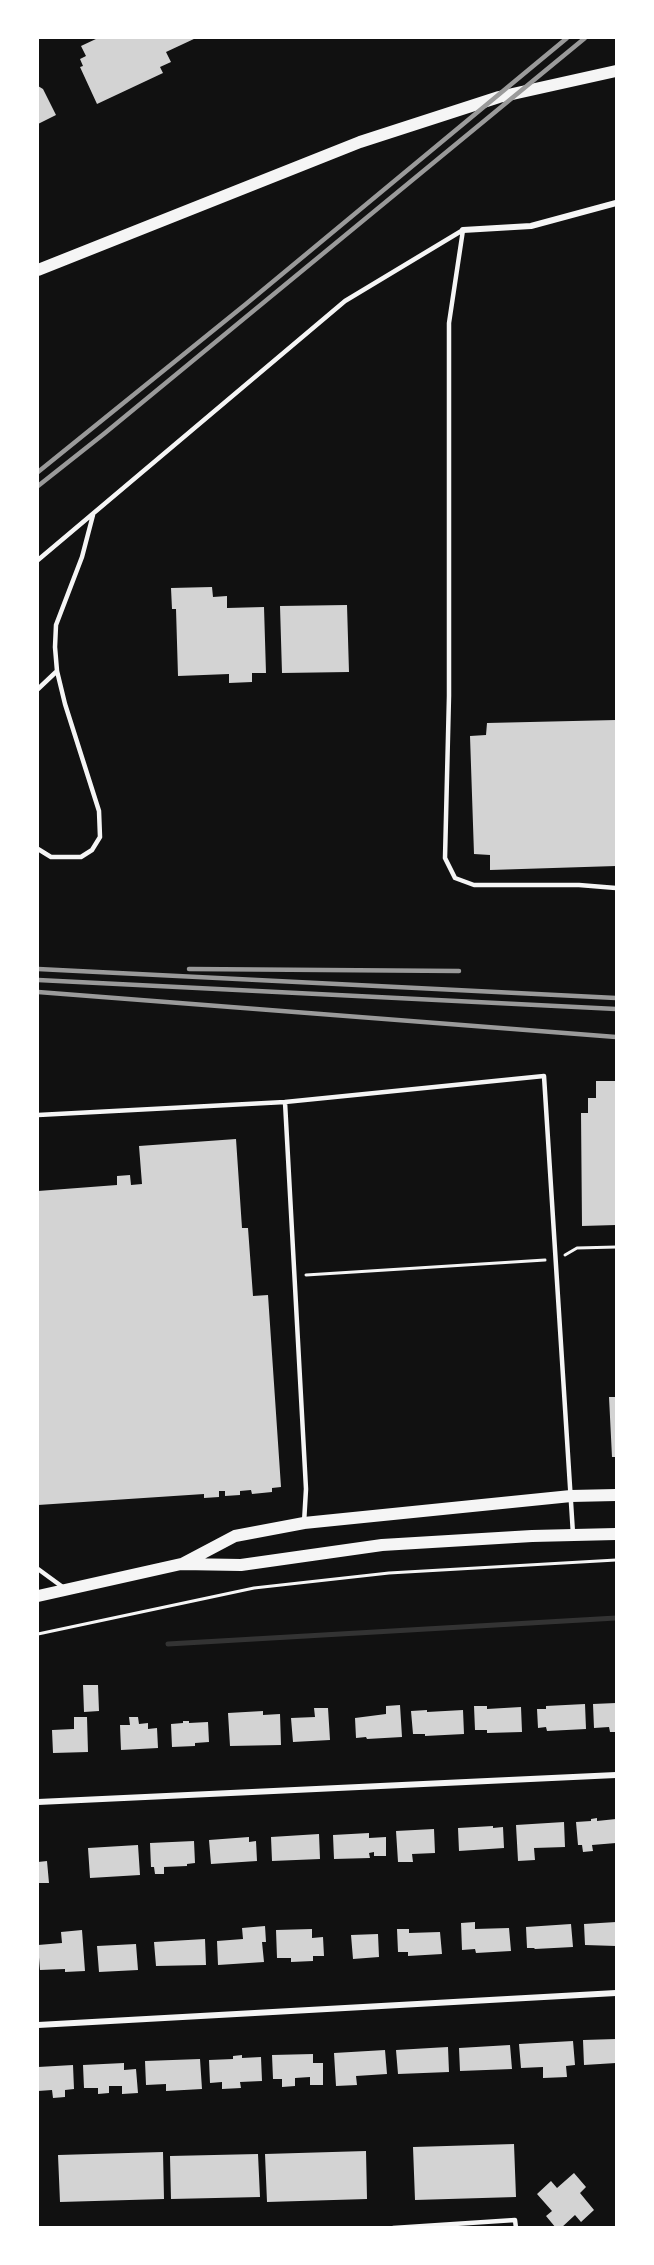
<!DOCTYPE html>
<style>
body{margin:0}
#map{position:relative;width:654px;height:2265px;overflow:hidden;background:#111;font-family:Ubuntu,sans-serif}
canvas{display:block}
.frame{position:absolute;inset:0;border:39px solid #fff;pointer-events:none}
</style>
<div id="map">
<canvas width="654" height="2265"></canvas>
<div class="frame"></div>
</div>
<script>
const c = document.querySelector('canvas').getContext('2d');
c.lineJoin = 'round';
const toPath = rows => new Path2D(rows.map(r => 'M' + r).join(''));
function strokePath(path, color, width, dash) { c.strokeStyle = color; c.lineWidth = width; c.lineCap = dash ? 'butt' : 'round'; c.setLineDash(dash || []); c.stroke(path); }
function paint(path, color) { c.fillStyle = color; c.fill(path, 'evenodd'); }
strokePath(toPath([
 [168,1644,616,1618]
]), '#333', 5);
paint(toPath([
 [98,38,196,38,166,52,171,62,160,67,163,73,97,104,80,67,83,66,80,59,86,56,81,46],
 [38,86,43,89,56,115,38,124],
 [212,587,213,597,227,596,227,608,264,607,266,673,252,673,252,682,229,683,229,674,178,676,176,609,172,609,171,588],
 [347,605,349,672,282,673,280,606],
 [616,720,616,866,490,870,490,855,474,854,470,736,486,735,487,723],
 [596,1081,616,1081,616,1225,582,1226,581,1113,588,1113,588,1098,596,1098],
 [236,1139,242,1228,248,1228,253,1296,268,1295,281,1487,272,1488,272,1492,252,1494,251,1490,240,1491,240,1495,225,1496,225,1491,219,1491,219,1497,204,1498,204,1494,38,1505,38,1191,117,1185,117,1176,130,1175,131,1185,142,1184,139,1146],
 [609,1397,616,1397,616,1457,612,1457],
 [83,1685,98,1685,99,1711,84,1712],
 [616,1703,616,1732,610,1732,609,1727,594,1728,593,1704],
 [585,1704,586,1729,547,1731,546,1727,538,1728,537,1709,546,1709,546,1706],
 [400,1705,402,1737,367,1739,366,1737,356,1738,355,1718,386,1714,386,1706],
 [474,1706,487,1706,487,1709,521,1707,522,1732,487,1733,487,1730,475,1730],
 [314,1708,328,1708,330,1740,293,1742,291,1718,315,1717],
 [427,1710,427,1712,463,1710,464,1734,425,1736,425,1734,413,1734,411,1711],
 [263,1711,263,1715,280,1714,281,1745,230,1746,228,1713],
 [74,1717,87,1717,88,1752,53,1753,52,1730,74,1729],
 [129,1717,138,1717,139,1724,148,1723,148,1729,157,1728,158,1748,121,1750,120,1725,130,1725],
 [183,1721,189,1721,189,1723,208,1722,209,1742,195,1743,195,1746,172,1747,171,1724,183,1723],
 [597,1818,597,1821,616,1819,616,1843,592,1845,593,1851,583,1852,582,1845,578,1845,576,1822,591,1821,591,1819],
 [564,1822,565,1847,534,1848,535,1860,518,1861,516,1825],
 [493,1826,493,1828,503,1827,504,1848,459,1851,458,1828],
 [434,1829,435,1853,412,1854,413,1862,398,1862,396,1831],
 [369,1833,369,1838,386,1837,386,1856,374,1856,374,1852,369,1853,370,1858,334,1859,333,1835],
 [319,1834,320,1859,272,1861,271,1837],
 [249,1837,249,1842,256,1841,257,1861,211,1864,209,1840],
 [194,1841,195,1863,187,1864,187,1866,164,1867,164,1874,155,1874,154,1867,151,1867,150,1843],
 [138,1845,140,1875,90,1878,88,1848],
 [47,1861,49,1883,38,1883,38,1862],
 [475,1922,475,1929,509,1928,511,1951,476,1953,475,1949,462,1950,461,1923],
 [616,1922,616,1946,585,1945,584,1924],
 [571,1924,573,1947,535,1949,534,1948,527,1948,526,1927],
 [265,1926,266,1942,262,1942,264,1962,218,1965,217,1941,243,1939,242,1928],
 [312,1929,312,1938,323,1937,324,1956,313,1956,313,1961,291,1962,291,1958,277,1958,276,1930],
 [397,1929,409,1929,409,1933,440,1932,442,1954,408,1956,408,1952,398,1952],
 [82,1930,85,1971,65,1972,65,1969,40,1970,38,1945,62,1943,61,1932],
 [378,1934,379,1957,353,1959,351,1935],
 [205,1939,206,1965,156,1966,154,1942],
 [136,1944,138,1970,99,1972,97,1946],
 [616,2039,616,2063,584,2065,583,2040],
 [573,2041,575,2065,566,2066,567,2077,543,2078,543,2067,521,2068,519,2044],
 [510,2045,512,2069,460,2071,459,2048],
 [448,2047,449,2072,398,2074,396,2050],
 [385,2050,387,2074,356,2076,357,2085,336,2086,334,2053],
 [313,2054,313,2063,323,2063,323,2085,310,2085,310,2077,295,2078,295,2086,282,2087,282,2079,273,2079,272,2055],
 [242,2055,242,2058,261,2057,262,2081,240,2082,241,2088,222,2089,222,2082,210,2083,209,2060,233,2059,233,2056],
 [200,2059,202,2089,166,2091,166,2084,146,2085,145,2061],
 [124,2063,124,2070,136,2069,138,2093,122,2094,122,2086,109,2086,109,2093,98,2094,98,2088,84,2088,83,2065],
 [73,2065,74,2089,65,2090,65,2097,53,2098,52,2090,38,2091,38,2067],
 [514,2144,516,2197,415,2200,413,2147],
 [366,2151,367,2199,267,2202,265,2154],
 [163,2152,164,2199,60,2202,58,2155],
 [258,2154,260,2197,171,2199,170,2156],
 [574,2173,586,2187,580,2193,594,2210,581,2222,575,2215,561,2228,556,2228,546,2216,552,2211,537,2194,551,2181,557,2188]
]), '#d3d3d3');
strokePath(toPath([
 [565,1255,577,1248,616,1247],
 [306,1275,545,1260],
 [38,1634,254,1588,389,1573,616,1560]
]), '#f5f5f5', 3);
strokePath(toPath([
 [463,230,449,323,449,696,445,858,455,878,474,885,579,885,616,888],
 [38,560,345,301,463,230],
 [38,689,57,671],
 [38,849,51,857,81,857,92,850,100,837,99,811,65,704,57,671,55,647,56,625,82,557,93,515],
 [285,1102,544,1076,573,1534],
 [38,1115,285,1102,306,1489,304,1523],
 [38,1569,64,1588],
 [393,2228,515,2220,516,2228]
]), '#f5f5f5', 4.5);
strokePath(toPath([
 [463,230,531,226,616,203],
 [38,1802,616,1775],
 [38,2025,616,1993]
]), '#f5f5f5', 6);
strokePath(toPath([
 [38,270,360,142,499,97,616,71],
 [182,1564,235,1536,304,1523,571,1496,616,1495],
 [38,1596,181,1564,241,1565,382,1545,532,1536,616,1534]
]), '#f5f5f5', 12);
strokePath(toPath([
 [38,472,246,304,567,38],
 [38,486,105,433,585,38],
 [38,969,616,998],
 [189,969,459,971],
 [38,980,616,1009],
 [38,992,616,1037]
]), '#9a9a9a', 4.5);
</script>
